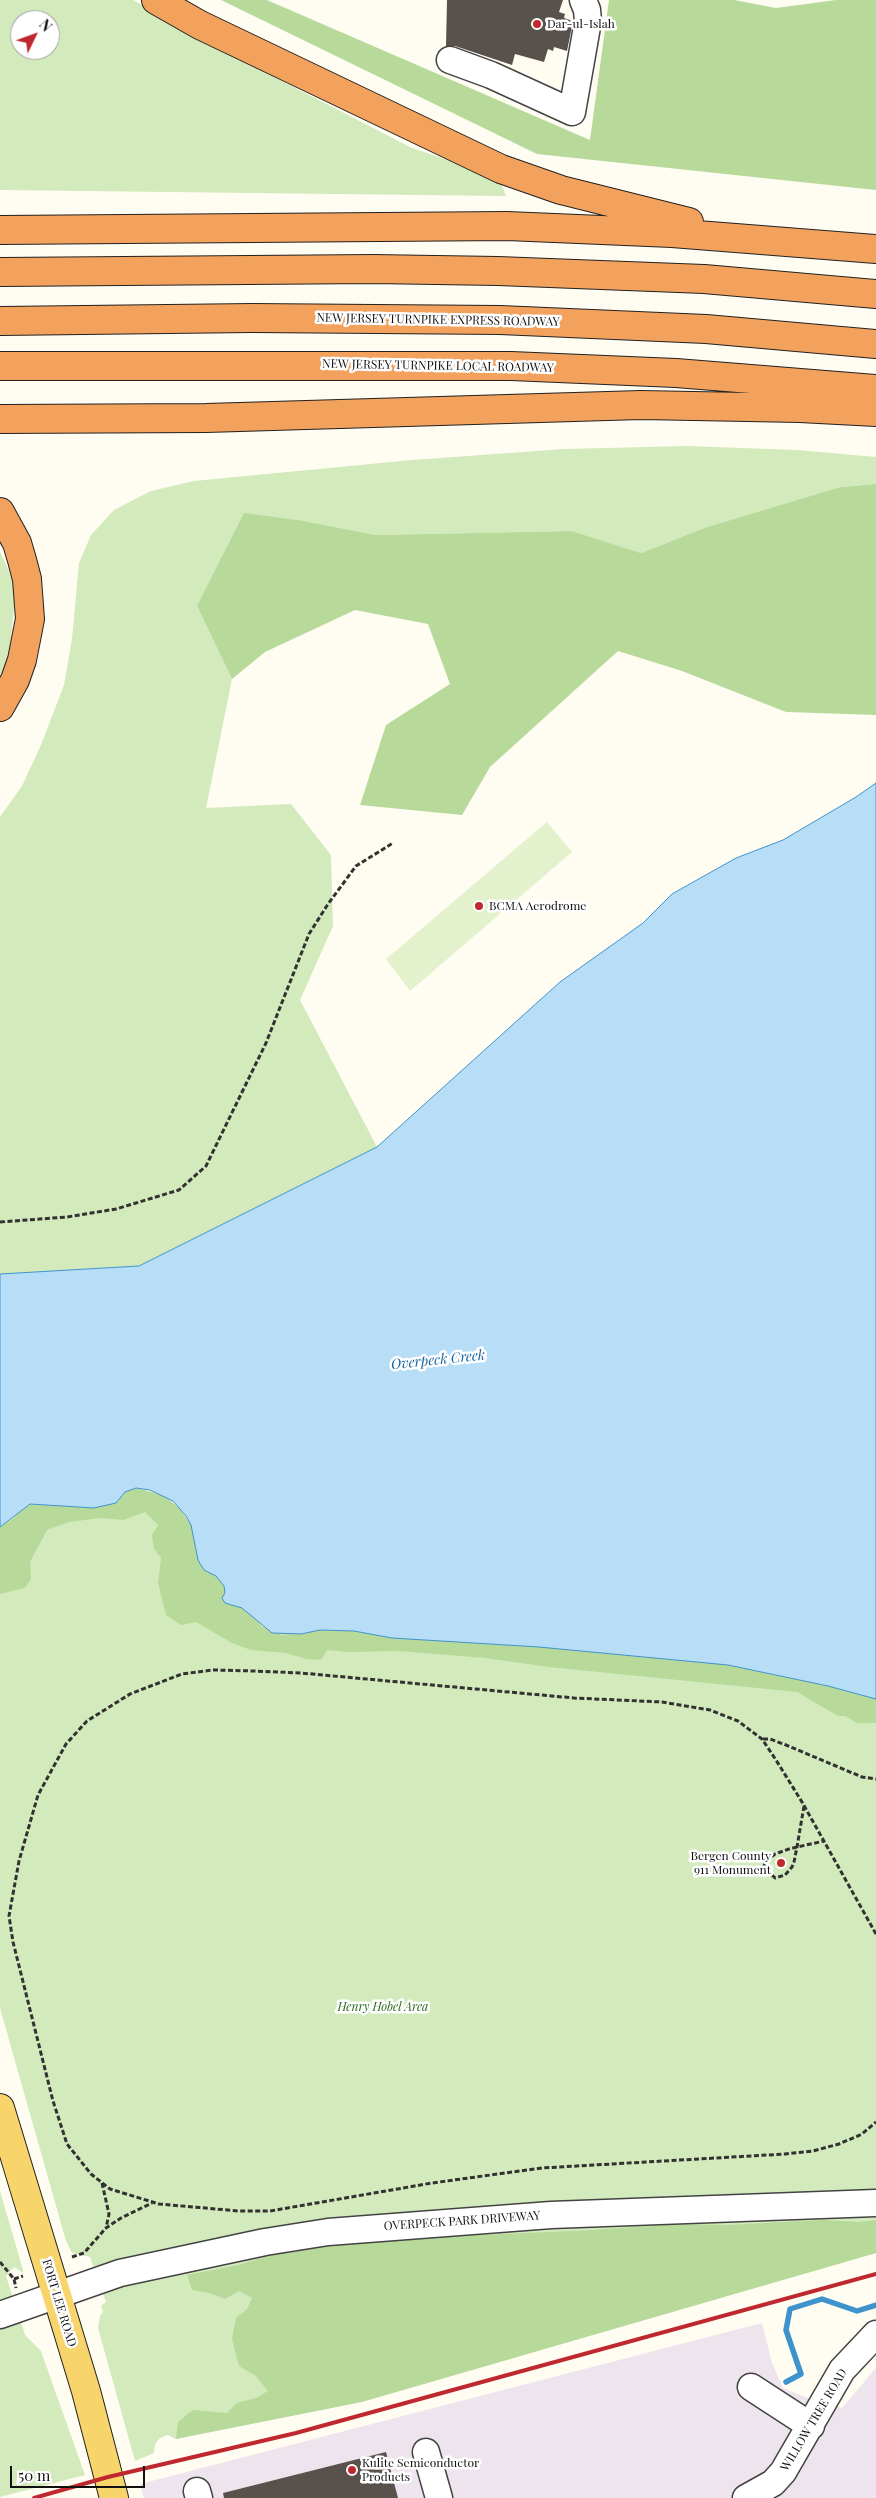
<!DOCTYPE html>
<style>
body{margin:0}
#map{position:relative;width:876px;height:2498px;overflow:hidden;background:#fffcf2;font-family:"Playfair Display",serif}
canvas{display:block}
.north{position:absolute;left:10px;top:10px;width:50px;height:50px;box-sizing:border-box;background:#fff;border:1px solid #9f9f9f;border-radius:50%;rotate:48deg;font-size:14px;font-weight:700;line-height:20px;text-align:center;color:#101010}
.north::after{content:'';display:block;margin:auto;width:18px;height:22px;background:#bf282e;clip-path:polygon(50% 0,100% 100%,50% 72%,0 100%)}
.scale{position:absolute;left:10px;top:2466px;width:135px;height:22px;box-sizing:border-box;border:2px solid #101010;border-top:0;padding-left:6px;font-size:15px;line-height:18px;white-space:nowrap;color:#101010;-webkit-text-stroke:4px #fff;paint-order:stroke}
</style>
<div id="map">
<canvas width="876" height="2498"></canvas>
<div class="north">N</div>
<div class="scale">50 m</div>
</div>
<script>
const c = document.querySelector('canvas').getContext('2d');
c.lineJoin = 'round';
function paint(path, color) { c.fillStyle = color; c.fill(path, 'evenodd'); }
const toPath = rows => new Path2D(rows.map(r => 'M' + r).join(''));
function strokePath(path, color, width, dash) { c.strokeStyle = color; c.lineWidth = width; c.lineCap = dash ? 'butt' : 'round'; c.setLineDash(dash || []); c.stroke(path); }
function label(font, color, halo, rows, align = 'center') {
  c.font = font + ' "Playfair Display",serif'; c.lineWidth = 5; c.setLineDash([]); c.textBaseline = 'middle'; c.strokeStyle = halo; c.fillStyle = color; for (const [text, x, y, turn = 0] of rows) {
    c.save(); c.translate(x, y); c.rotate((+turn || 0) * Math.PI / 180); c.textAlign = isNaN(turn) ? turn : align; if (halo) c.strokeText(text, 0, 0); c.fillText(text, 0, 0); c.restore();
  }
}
paint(toPath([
 [762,2323,772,2363,783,2388,805,2397,842,2408,876,2368,876,2498,144,2498,140,2484]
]), '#ede4ee');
paint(toPath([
 [0,0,133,0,208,43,410,147,499,178,506,196,0,190],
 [20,20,50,20,50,50,20,50],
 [687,446,797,450,876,457,876,484,840,487,707,527,641,553,572,531,376,535,304,521,197,606,232,679,206,808,291,804,331,855,333,926,300,1000,377,1147,139,1266,0,1274,0,817,22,786,41,745,64,685,72,639,79,563,91,535,114,510,151,491,194,481,412,460,565,449],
 [0,552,16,586,9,659,0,675],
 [116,1503,876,1699,876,2253,605,2331,176,2439,168,2435,160,2438,155,2444,154,2453,135,2461,98,2328,100,2316,103,2312,101,2306,106,2302,90,2257,72,2253,66,2241,0,2008,0,1527],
 [0,2191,23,2270,23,2273,14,2267,6,2276,25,2335,41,2351,85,2475,0,2497]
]), '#d3eabc');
paint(toPath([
 [221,0,267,0,590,140,609,0,734,0,776,8,836,0,876,0,876,190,537,154],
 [876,484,876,715,786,712,682,671,618,651,490,767,462,815,360,805,386,725,450,684,428,624,355,610,265,652,232,679,197,606,244,513,304,521,376,535,572,531,641,553,707,527,840,487],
 [136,1488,164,1495,180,1509,191,1525,198,1560,204,1570,216,1576,224,1586,231,1605,242,1608,254,1616,262,1627,282,1635,320,1630,354,1631,392,1638,539,1647,728,1665,828,1686,876,1699,876,1723,857,1723,845,1716,838,1716,797,1692,549,1667,485,1658,399,1651,348,1652,327,1650,321,1660,306,1659,286,1653,251,1650,232,1643,196,1622,181,1625,166,1615,158,1583,161,1558,154,1549,152,1535,158,1525,145,1512,123,1520,101,1518,69,1522,47,1530,30,1562,31,1579,25,1588,0,1594,0,1527,13,1518,21,1509,30,1504,94,1508,116,1503,125,1492],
 [823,2220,860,2222,876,2220,876,2253,362,2402,176,2439,178,2422,193,2410,227,2413,237,2403,256,2398,268,2391,256,2376,239,2366,232,2339,236,2318,247,2309,252,2298,239,2291,225,2299,209,2293,192,2290,187,2275,238,2265,302,2246,368,2240,592,2230,677,2224,727,2225]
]), '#b7da9b');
paint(toPath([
 [547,822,572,852,410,991,386,959]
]), '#e4f1cd');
const water = toPath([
 [876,783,876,1699,828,1686,728,1665,539,1647,392,1638,354,1631,320,1630,301,1634,272,1633,242,1608,225,1603,222,1598,225,1593,224,1586,216,1576,204,1570,198,1560,191,1525,186,1516,173,1501,150,1490,136,1488,125,1492,116,1503,94,1508,30,1504,0,1527,0,1274,139,1266,377,1147,560,982,643,923,672,894,736,858,783,840,856,797,876,783]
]);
paint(water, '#b7def6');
strokePath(water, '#3f93cc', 1);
strokePath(toPath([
 [786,2382,801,2374,786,2330,790,2309,822,2299,857,2311,876,2305]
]), '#3f93cc', 5.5);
paint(toPath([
 [447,0,563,0,559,12,565,14,564,18,573,21,567,51,554,47,553,51,548,49,544,62,515,54,512,65,455,46,446,46],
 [386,2452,398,2498,224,2498,223,2493]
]), '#58514c');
const minor = toPath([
 [450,60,491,75,572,112,588,21,587,10,583,0],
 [0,2315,120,2273,265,2242,328,2232,551,2215,876,2203],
 [751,2387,811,2426],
 [426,2452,439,2498],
 [197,2491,199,2498],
 [746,2498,773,2483,783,2472,842,2370,876,2334]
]);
const major = toPath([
 [0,2108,86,2391,114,2498]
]);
const highway = toPath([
 [156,0,200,25,501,169,561,190,689,222],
 [0,230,507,226,672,233,876,249],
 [0,272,373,269,498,271,704,279,876,294],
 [0,321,252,318,500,320,706,329,876,344],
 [0,366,511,366,676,373,876,389],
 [0,419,206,418,641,405,800,408,876,412],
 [0,512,17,543,22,560,27,579,30,619,22,660,15,680,0,707]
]);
strokePath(minor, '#434343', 29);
strokePath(major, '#212121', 30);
strokePath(highway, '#212121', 30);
strokePath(toPath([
 [0,1222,67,1217,116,1209,179,1190,206,1166,266,1043,309,934,328,904,356,866,393,843],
 [763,1739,770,1739,786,1745,862,1777,876,1779],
 [804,1806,797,1847,794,1862,792,1867,785,1875,775,1878,764,1867,765,1862,775,1854,789,1849,797,1847,824,1841],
 [876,1934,802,1802,776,1760,762,1739,738,1721,710,1710,662,1702,574,1698,301,1673,254,1671,213,1670,182,1674,130,1694,87,1721,66,1744,38,1795,19,1861,9,1916,13,1942,53,2101,67,2144,91,2174,110,2189,159,2204,239,2211,270,2211,432,2183,542,2168,785,2154,813,2151,839,2144,862,2134,876,2122],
 [102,2183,109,2214,106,2228],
 [72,2257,84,2253,106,2228,121,2218,152,2203],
 [0,2262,14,2279,16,2288],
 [14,2279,23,2276]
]), '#323232', 3, [5, 2.5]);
strokePath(minor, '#fff', 26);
strokePath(major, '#f7d56a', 28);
strokePath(highway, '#f2a25d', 28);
strokePath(toPath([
 [34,2498,108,2477,296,2433,876,2274]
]), '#bf282e', 4);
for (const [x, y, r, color] of [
 [537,24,5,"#bf282e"],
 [479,906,5,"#bf282e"],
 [781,1863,5,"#bf282e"],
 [352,2470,5,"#bf282e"]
]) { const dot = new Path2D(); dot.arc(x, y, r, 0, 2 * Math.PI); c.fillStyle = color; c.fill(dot); strokePath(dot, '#fff', 2); }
label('12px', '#101010', '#fff', [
 ["Dar-ul-Islah",547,24],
 ["BCMA Aerodrome",489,906],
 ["Bergen County",771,1856,"right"],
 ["911 Monument",771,1870,"right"],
 ["Kulite Semiconductor",362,2463],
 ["Products",362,2477]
], 'left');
label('12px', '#101010', '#fff', [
 ["NEW JERSEY TURNPIKE EXPRESS ROADWAY",438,320,1],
 ["NEW JERSEY TURNPIKE LOCAL ROADWAY",438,366,1],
 ["OVERPECK PARK DRIVEWAY",462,2221,-4],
 ["FORT LEE ROAD",59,2303,73],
 ["WILLOW TREE ROAD",814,2420,-59]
]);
label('italic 12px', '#2e6820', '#fff', [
 ["Henry Hobel Area",383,2007]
]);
label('italic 14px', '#1965a1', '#fff', [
 ["Overpeck Creek",438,1360,-6]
]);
</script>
